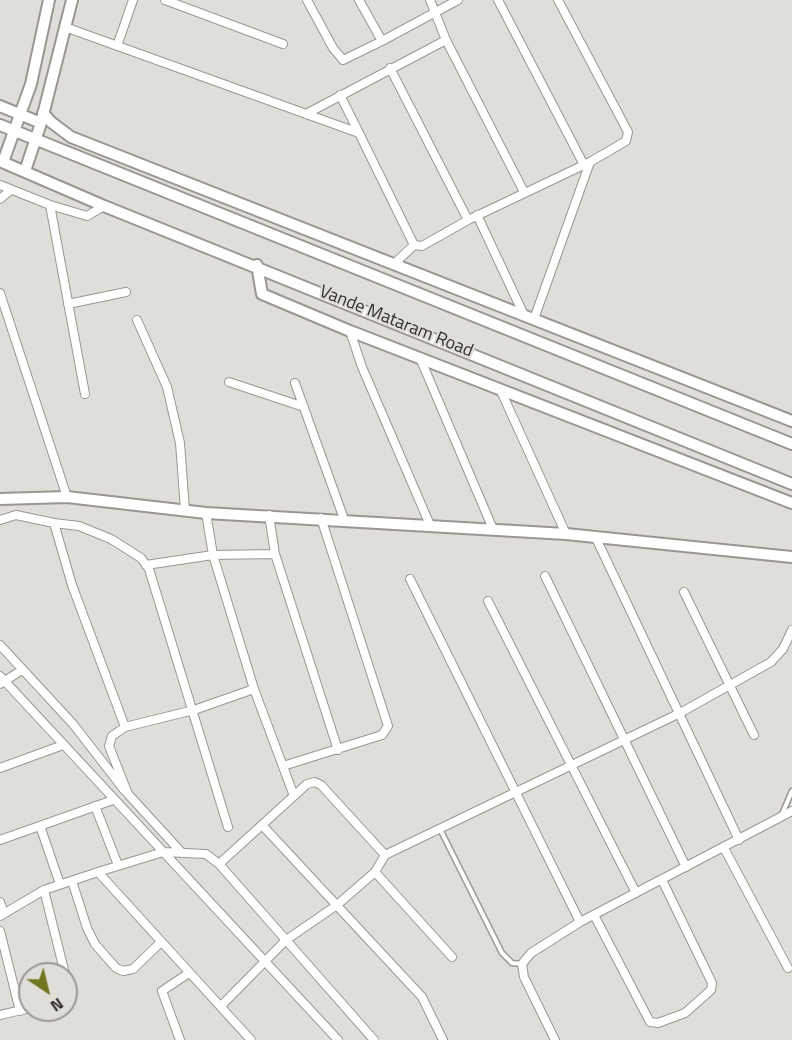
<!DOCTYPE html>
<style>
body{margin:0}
#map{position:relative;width:792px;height:1040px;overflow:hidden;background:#e0ded9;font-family:"Titillium Web",sans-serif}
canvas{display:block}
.north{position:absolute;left:18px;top:962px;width:60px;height:60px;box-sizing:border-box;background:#e0ded9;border:2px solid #9a9895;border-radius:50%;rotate:145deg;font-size:16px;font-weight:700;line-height:24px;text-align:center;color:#32302f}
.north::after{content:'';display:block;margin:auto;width:21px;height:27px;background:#717720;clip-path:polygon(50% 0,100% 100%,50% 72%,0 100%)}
</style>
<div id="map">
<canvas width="792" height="1040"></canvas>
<div class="north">N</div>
</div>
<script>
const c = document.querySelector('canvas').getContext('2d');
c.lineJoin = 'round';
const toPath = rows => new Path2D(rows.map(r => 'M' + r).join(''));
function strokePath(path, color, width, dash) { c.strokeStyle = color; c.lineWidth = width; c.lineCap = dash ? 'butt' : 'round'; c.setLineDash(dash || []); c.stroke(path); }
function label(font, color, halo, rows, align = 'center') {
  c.font = font + ' "Titillium Web",sans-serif'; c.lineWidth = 4.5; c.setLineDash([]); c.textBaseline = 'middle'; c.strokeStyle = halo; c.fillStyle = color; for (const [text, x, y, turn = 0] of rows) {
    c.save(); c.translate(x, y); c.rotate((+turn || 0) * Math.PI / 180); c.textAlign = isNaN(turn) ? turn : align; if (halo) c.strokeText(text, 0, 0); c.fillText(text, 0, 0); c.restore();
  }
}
const lane = toPath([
 [782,814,792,791],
 [440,829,502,953,512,963,522,964]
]);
const street = toPath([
 [165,0,283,44],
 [307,0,333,48,343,60,382,41],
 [359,0,382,41,458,0],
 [498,0,584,165],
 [65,27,359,133,414,245,422,246,468,220,590,162,626,141,628,132,558,0],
 [446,40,524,192],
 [117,46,133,0],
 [390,68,468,220],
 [340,95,359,133],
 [306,114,446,40,430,0],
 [0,185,50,205,87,216,104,206],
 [0,199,11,190],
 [50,205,85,394],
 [477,215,524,315],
 [394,264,414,245],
 [0,293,67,497],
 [68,304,126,292],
 [534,319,590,162],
 [137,320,167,387,180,443,185,510],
 [350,331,362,367,430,525],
 [420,358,493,529],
 [229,382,304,407],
 [295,383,344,519],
 [500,389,566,534],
 [206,513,213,555,254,689,294,796],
 [269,515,275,554,338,750],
 [0,520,16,515,54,523,72,585,125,727],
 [54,523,79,526,111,539,141,558,149,569,228,827],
 [595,536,739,840],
 [146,565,213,555,275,554],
 [545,576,686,867],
 [410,579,580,922],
 [684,592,754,735],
 [488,601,636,893],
 [0,645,73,724,125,791],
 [0,676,338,1040],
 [0,684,22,670],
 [283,766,382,735,388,726,321,518],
 [0,768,63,745],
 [95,806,118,865],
 [262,825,422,997,443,1040],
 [40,826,60,884],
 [0,840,113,800],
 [724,848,788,968],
 [182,853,128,794,109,746,112,736,125,727,194,710,254,689],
 [219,864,307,784,315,782,321,785,385,855],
 [98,872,163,852,206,854,219,864,286,940,221,1006],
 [375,872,452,957],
 [72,881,87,928,95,944,116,968,123,971,133,969,161,942],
 [44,890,65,974],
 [0,902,4,913],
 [594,915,650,1022,658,1023,685,1013,711,990,712,983,662,880],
 [0,916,44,890,98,872,251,1040],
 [0,931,20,1011],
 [66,976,69,987,66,994],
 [0,1015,30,1008],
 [180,1040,162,991,189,973],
 [374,1040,286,940,337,905,375,872,385,855,680,713,771,662,783,649,792,630],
 [555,1040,524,977,522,964,531,953,580,922,792,811]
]);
const secondary = toPath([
 [0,106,41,123],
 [43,113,51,122,71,137,792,421],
 [0,125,792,444],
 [0,161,104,206,792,484],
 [3,162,31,84,49,0],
 [25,171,41,123,72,0],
 [257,265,262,294,350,331,792,503],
 [0,499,67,497,206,513,566,534,792,557]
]);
strokePath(lane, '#9a9793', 7);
strokePath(street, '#9a9793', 10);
strokePath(secondary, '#9a9793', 14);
strokePath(lane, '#fff', 4);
strokePath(street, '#fff', 8);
strokePath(secondary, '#fff', 10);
label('18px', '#32302f', '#e0ded9', [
 ["Vande Mataram Road",396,322,22]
]);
</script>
